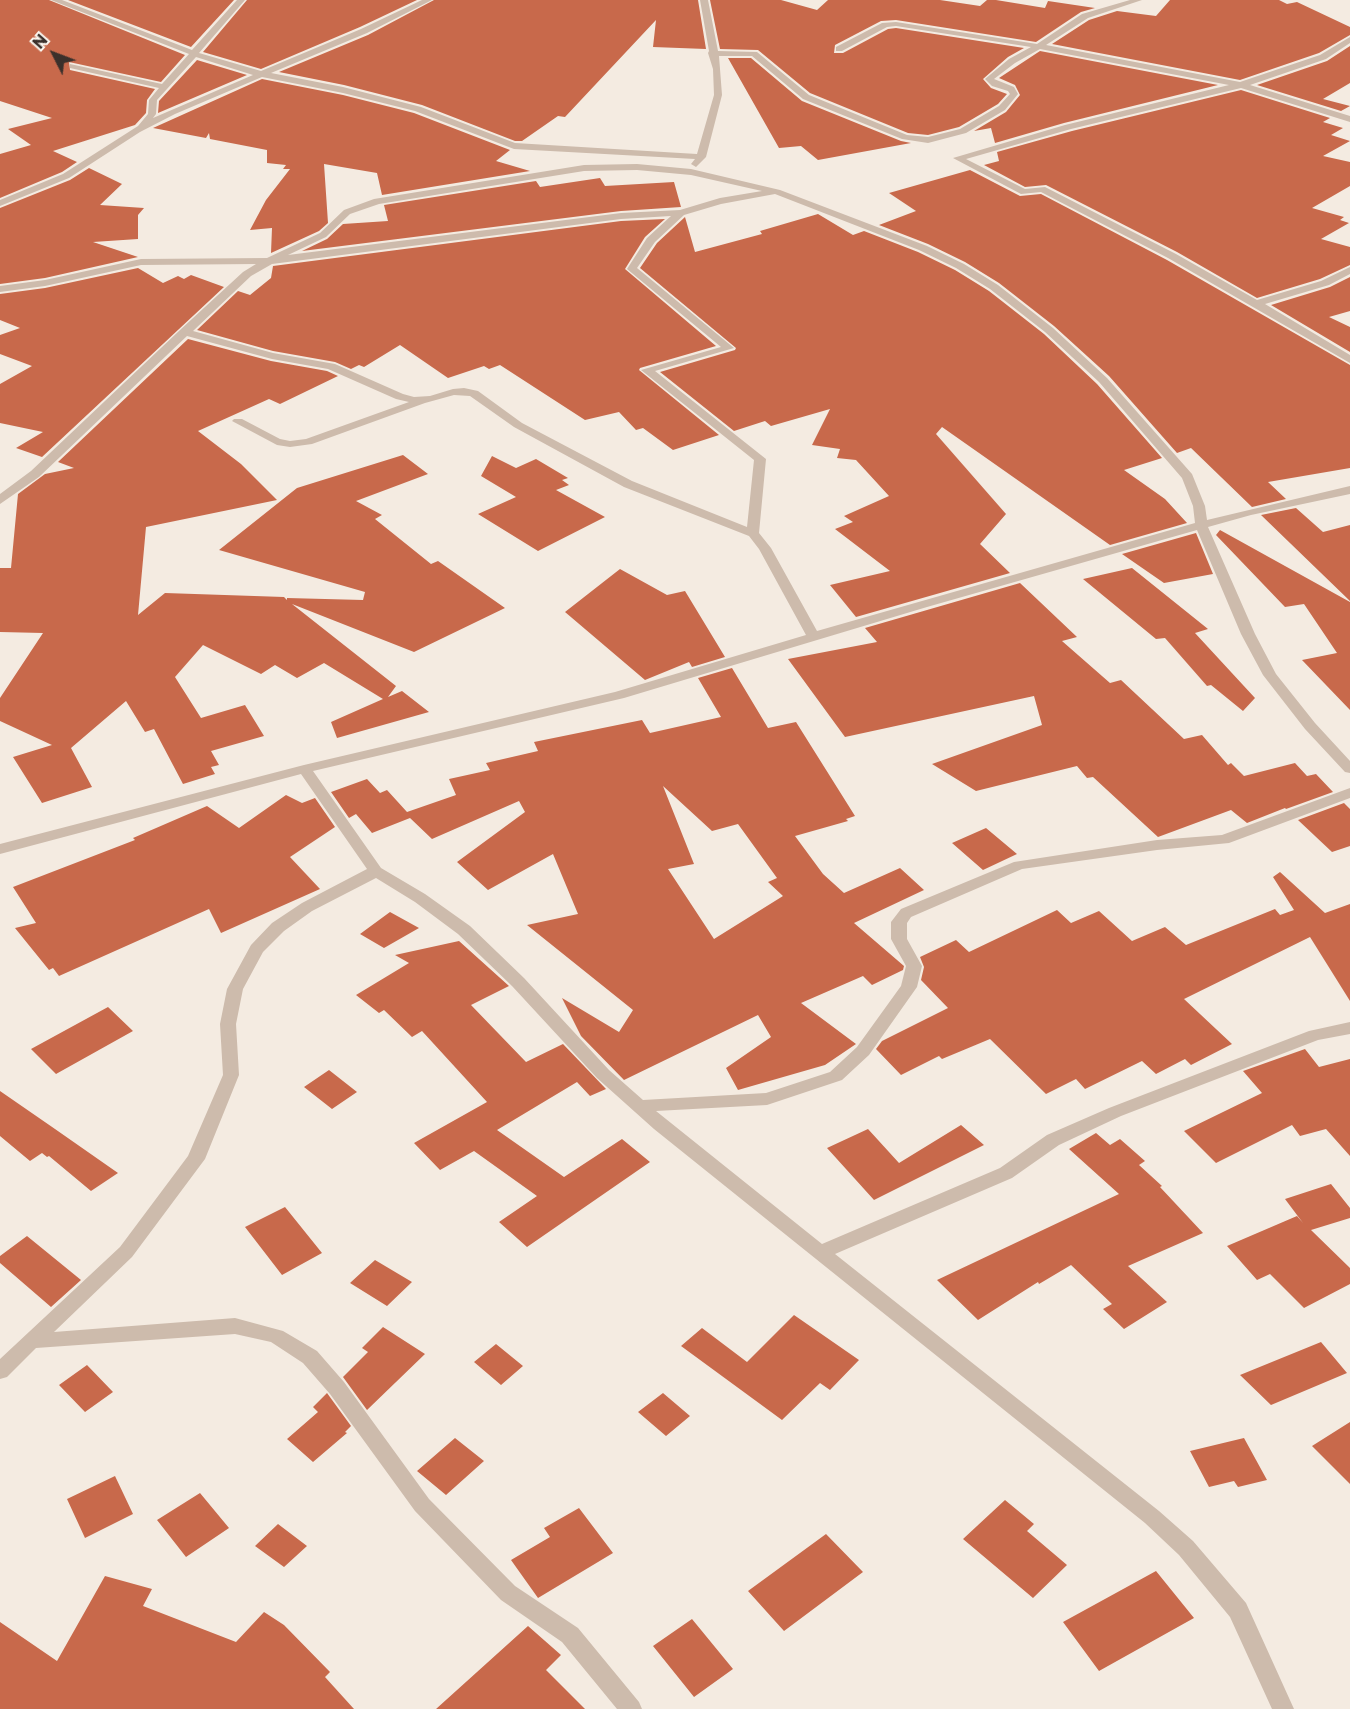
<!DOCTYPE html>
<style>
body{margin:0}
#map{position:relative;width:1350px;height:1709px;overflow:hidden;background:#f4ebe1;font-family:Montserrat,sans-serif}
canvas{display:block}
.north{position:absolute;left:24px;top:24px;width:60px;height:60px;-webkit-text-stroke:4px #fbf5ee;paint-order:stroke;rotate:312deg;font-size:16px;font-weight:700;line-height:24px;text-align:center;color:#3b302b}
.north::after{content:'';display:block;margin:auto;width:21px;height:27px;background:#3b302b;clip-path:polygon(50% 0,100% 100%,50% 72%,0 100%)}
</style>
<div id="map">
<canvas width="1350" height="1709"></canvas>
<div class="north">N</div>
</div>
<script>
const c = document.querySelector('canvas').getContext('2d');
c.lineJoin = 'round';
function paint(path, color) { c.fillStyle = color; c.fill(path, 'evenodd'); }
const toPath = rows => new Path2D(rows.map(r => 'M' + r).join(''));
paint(toPath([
 [0,0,49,0,185,55,161,82,69,62,70,70,155,89,147,100,146,113,135,125,53,151,77,162,62,172,0,198,0,154,31,145,8,129,52,118,0,101],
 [68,0,234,0,191,47],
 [247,0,417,0,360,27,261,69,203,52],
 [434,0,698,0,706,49,653,47,656,20,565,117,558,116,522,141,515,141,422,105,344,85,279,72,368,35],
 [710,0,781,0,817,10,828,0,940,0,980,6,987,0,996,0,1045,8,1048,1,1095,8,1081,12,1036,42,896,20,881,21,835,45,834,53,843,53,888,29,896,28,1024,48,1008,57,983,79,991,88,1007,94,998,104,959,127,928,135,908,133,810,93,758,50,720,49],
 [1170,0,1279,0,1287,4,1297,2,1350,27,1350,35,1319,53,1240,80,1052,44,1089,20,1117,11,1156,16],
 [1350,46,1350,83,1323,99,1350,106,1341,111,1257,85,1327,61],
 [1040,51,1218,85,1064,123,995,143,991,128,974,131,1006,112,1020,95,1015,85,999,78],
 [728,58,751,58,802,101,901,141,911,143,818,160,801,146,779,148],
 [197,60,247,75,158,113,159,101],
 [262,79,343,95,414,113,510,150,496,161,530,171,382,195,377,173,324,164,328,223,319,231,271,253,272,228,250,230,266,200,290,169,283,169,286,165,267,163,267,150,210,139,209,133,206,138,153,128],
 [1241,90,1330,118,1323,122,1343,128,1331,135,1350,141,1323,156,1350,162,1350,186,1312,208,1344,217,1340,220,1349,223,1321,239,1350,247,1350,265,1320,279,1257,298,1177,252,1046,185,1025,187,984,165,999,161,997,152,1072,131],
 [89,168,122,184,100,205,144,208,138,215,138,239,93,242,138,257,45,278,0,284,0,208,70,180],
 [970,170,1020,196,1041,194,1167,260,1350,365,1350,468,1268,482,1286,499,1252,507,1191,448,1177,453,1109,376,1054,326,999,283,965,262,928,244,879,225,916,211,889,193],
 [600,178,605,186,674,182,681,207,621,211,302,251,327,239,343,224,388,221,384,205,536,181,540,187],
 [818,214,853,235,864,231,918,252,955,270,989,291,1044,334,1097,384,1162,458,1124,470,1165,499,1187,523,1110,545,942,427,936,434,1006,514,980,544,1010,573,856,617,830,585,890,571,835,529,853,522,844,516,889,496,856,460,837,458,840,449,812,445,830,409,771,426,765,421,734,431,660,372,735,350,736,348,640,268,657,243,685,217,695,252,762,234,760,231],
 [665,219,645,237,625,269,716,346,640,368,639,370,719,435,673,450,643,428,636,430,619,412,585,420,500,365,489,369,484,366,448,378,400,345,364,367,359,365,351,369,335,362,273,351,197,330,238,291,250,295,271,278,273,266,621,221],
 [138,268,163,283,178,276,184,279,191,275,224,287,42,457,16,448,43,432,0,423,0,384,32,366,0,354,0,335,20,328,0,320,0,294,45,288],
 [1350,277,1350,311,1329,317,1350,327,1350,352,1271,305,1330,287],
 [188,339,271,361,327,371,338,376,280,404,269,399,198,431,241,464,277,500,146,527,138,615,165,593,284,597,287,600,287,598,363,600,365,592,219,550,297,488,403,455,428,474,356,501,382,515,375,519,431,564,438,561,505,608,414,652,292,604,396,686,388,697,402,691,429,712,337,738,331,722,383,699,324,663,297,678,275,665,261,674,203,645,175,677,201,718,245,705,264,736,211,751,219,765,211,767,215,774,183,784,154,729,145,732,126,701,71,748,92,787,42,803,13,757,52,745,0,721,0,698,43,633,0,632,0,568,11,568,18,494,45,474,74,468,58,462],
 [492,456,516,468,536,459,568,478,562,480,569,485,556,490,605,517,538,551,478,514,516,497,481,476],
 [1296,508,1323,532,1350,525,1350,601,1261,515],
 [1220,530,1350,602,1350,710,1302,660,1337,653,1304,604,1285,607,1216,535],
 [1196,533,1213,574,1164,583,1122,554],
 [1132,568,1208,629,1195,633,1255,698,1243,711,1211,685,1207,686,1165,638,1156,639,1083,579],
 [620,569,667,595,685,591,725,657,692,667,689,662,645,680,565,612],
 [1020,583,1077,637,1062,641,1110,683,1121,680,1184,739,1202,735,1228,765,1231,763,1244,776,1295,763,1307,776,1316,774,1333,792,1286,809,1285,808,1247,823,1231,810,1158,837,1093,777,1087,778,1077,766,976,791,932,764,1042,725,1034,696,845,737,788,659,877,642,865,628],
 [732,668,768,728,796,722,855,816,846,819,848,821,795,836,823,874,844,893,900,868,924,890,854,923,904,966,903,970,872,985,863,976,801,1003,856,1044,825,1065,738,1090,726,1068,771,1037,758,1015,624,1080,581,1036,562,998,619,1032,633,1010,527,925,578,914,553,854,488,890,457,862,525,812,519,801,432,839,410,818,372,833,356,814,349,818,331,792,367,779,380,793,387,790,407,812,456,795,449,779,490,770,486,763,538,751,534,742,642,720,650,733,721,717,698,678],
 [663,786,712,831,738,824,777,878,768,882,783,896,714,939,668,869,694,864],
 [286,795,302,803,315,798,335,827,290,857,320,889,221,933,209,909,59,976,53,968,49,970,15,928,36,923,13,887,135,840,133,838,207,806,239,828],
 [1344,803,1350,809,1350,846,1332,852,1298,820],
 [986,828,1017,854,983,870,952,843],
 [1280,872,1325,913,1350,904,1350,1001,1310,937,1184,999,1232,1044,1191,1065,1185,1059,1156,1074,1142,1061,1085,1089,1076,1079,1046,1094,990,1039,942,1059,939,1056,901,1075,876,1049,882,1041,948,1008,921,980,924,967,920,957,956,940,969,952,1057,910,1071,923,1099,911,1132,941,1165,927,1186,945,1275,909,1280,915,1294,910,1273,877],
 [390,912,419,928,384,948,360,934],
 [459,941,509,986,471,1005,526,1062,563,1044,606,1089,590,1096,577,1082,497,1130,564,1177,622,1139,650,1162,527,1247,499,1222,537,1196,474,1151,440,1170,414,1143,487,1102,422,1031,412,1037,384,1010,379,1013,356,995,409,963,395,955],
 [108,1007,133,1031,56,1074,31,1049],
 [1305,1049,1319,1067,1350,1059,1350,1156,1326,1129,1300,1136,1292,1125,1216,1163,1184,1131,1262,1093,1243,1071],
 [329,1070,357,1092,332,1109,304,1087],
 [0,1091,55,1129,118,1173,91,1191,49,1156,47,1157,42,1153,30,1161,0,1136],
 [961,1125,984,1145,874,1200,827,1148,868,1129,899,1163],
 [1096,1133,1110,1145,1120,1139,1145,1161,1139,1165,1162,1186,1160,1187,1203,1233,1128,1266,1167,1302,1124,1329,1103,1309,1112,1304,1071,1265,1039,1284,1038,1282,978,1320,937,1280,1119,1194,1069,1149],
 [1331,1184,1350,1208,1350,1218,1311,1230,1350,1268,1350,1284,1304,1308,1270,1274,1257,1280,1227,1246,1297,1216,1303,1223,1285,1199],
 [285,1207,322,1253,282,1275,245,1227],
 [27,1236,81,1280,51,1307,0,1263,0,1256],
 [375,1260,412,1282,387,1306,350,1283],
 [794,1315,859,1360,830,1390,820,1383,782,1420,681,1346,702,1328,747,1362],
 [383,1327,425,1354,367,1410,343,1377,368,1352,362,1348],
 [1321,1342,1347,1373,1271,1405,1240,1375],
 [496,1344,523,1366,501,1385,474,1362],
 [87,1365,113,1392,85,1412,59,1385],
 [327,1393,351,1426,345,1432,347,1433,313,1462,287,1439,318,1412,313,1407],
 [663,1393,690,1416,666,1436,638,1412],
 [1350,1422,1350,1484,1312,1446],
 [455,1438,484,1461,446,1495,417,1471],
 [1244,1438,1267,1480,1238,1487,1234,1481,1209,1487,1190,1451],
 [115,1476,133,1514,85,1538,67,1499],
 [200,1493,229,1528,186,1557,157,1520],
 [1005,1500,1034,1524,1027,1531,1067,1565,1033,1598,963,1539],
 [579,1508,613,1553,538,1598,511,1560,550,1537,544,1528],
 [278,1524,307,1546,284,1567,255,1546],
 [826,1534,863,1572,784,1631,748,1591],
 [1156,1571,1194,1618,1099,1671,1063,1622],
 [105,1576,152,1589,143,1606,236,1642,264,1612,284,1625,330,1672,325,1677,354,1709,0,1709,0,1622,57,1661],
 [692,1619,733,1669,694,1697,653,1646],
 [528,1626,561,1655,546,1670,585,1709,436,1709]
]), '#c8694b');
paint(toPath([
 [51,0,62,0,192,50,237,0,245,0,199,53,261,71,361,29,422,0,432,0,367,33,271,73,343,87,421,107,515,143,697,154,714,95,713,69,708,53,709,51,700,0,708,0,718,51,757,52,809,95,907,135,928,137,960,129,999,106,1010,94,1008,91,992,86,985,79,1009,59,1031,47,896,26,887,27,842,51,836,51,836,47,882,23,896,22,1037,44,1082,14,1130,0,1142,0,1088,18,1046,45,1240,82,1320,55,1350,37,1350,43,1326,59,1250,85,1350,116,1350,122,1241,88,1071,129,966,159,1025,189,1045,187,1176,254,1257,300,1321,281,1350,267,1350,274,1329,285,1265,304,1350,355,1350,363,1168,258,1041,192,1021,194,953,158,1065,125,1229,85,1040,49,1015,63,994,79,1014,87,1018,94,1005,110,966,133,928,143,902,139,803,99,752,56,719,56,722,95,706,157,696,167,691,164,695,159,514,149,415,111,343,93,262,77,175,114,140,132,69,178,0,206,0,200,63,174,138,126,148,114,149,100,159,88,70,68,70,64,162,84,189,54,51,0],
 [196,57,253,75,153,118,156,114,157,100,196,57],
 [637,164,691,169,780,190,927,246,964,264,998,285,1053,328,1107,378,1192,474,1205,506,1207,520,1350,486,1350,494,1251,515,1208,527,1255,634,1276,674,1315,723,1350,761,1350,773,1345,772,1305,729,1263,675,1241,634,1197,530,927,607,624,698,313,771,381,868,425,894,470,926,524,978,609,1070,643,1100,766,1093,830,1072,857,1047,901,986,906,966,891,939,891,922,901,909,1014,862,1157,840,1222,835,1350,788,1350,798,1229,843,1157,850,1022,869,911,917,907,923,907,939,922,966,917,987,869,1055,842,1080,767,1105,656,1111,822,1244,1000,1168,1047,1135,1109,1108,1309,1031,1350,1022,1350,1034,1318,1040,1121,1116,1059,1145,1012,1178,835,1254,1159,1511,1193,1541,1246,1603,1294,1709,1272,1709,1230,1617,1179,1555,1145,1523,654,1129,597,1078,512,986,458,934,415,902,376,878,312,911,284,931,263,952,243,989,236,1024,239,1075,205,1159,132,1257,54,1332,235,1318,283,1331,317,1351,344,1382,429,1499,515,1586,578,1628,639,1702,642,1709,617,1709,562,1642,501,1600,415,1511,330,1394,303,1363,271,1342,235,1334,36,1348,7,1377,0,1379,0,1359,120,1247,188,1156,223,1075,220,1024,227,989,251,945,272,923,302,903,367,869,301,774,0,854,0,844,304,765,615,692,806,635,759,549,749,536,624,487,514,427,470,396,454,395,425,403,312,444,290,447,277,445,232,421,234,419,242,419,280,439,290,441,306,439,409,402,396,399,328,369,272,359,187,336,39,477,0,504,0,494,31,471,180,330,243,272,256,264,141,265,45,286,0,292,0,286,45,280,141,259,267,258,320,233,344,210,374,199,584,165,637,164],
 [637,170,691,175,762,191,720,198,680,210,621,213,288,255,326,237,350,214,379,204,584,171,637,170],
 [775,194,919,250,956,268,990,289,1045,332,1099,382,1182,478,1193,506,1195,523,817,631,771,548,759,533,766,459,655,371,734,348,637,268,655,242,684,215,721,204,775,194],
 [671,216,647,238,627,269,721,347,641,370,754,460,747,527,632,481,522,423,478,391,464,388,453,389,430,396,414,397,403,394,335,364,273,353,193,331,251,276,272,264,621,219,671,216]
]), '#cdbbac');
</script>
